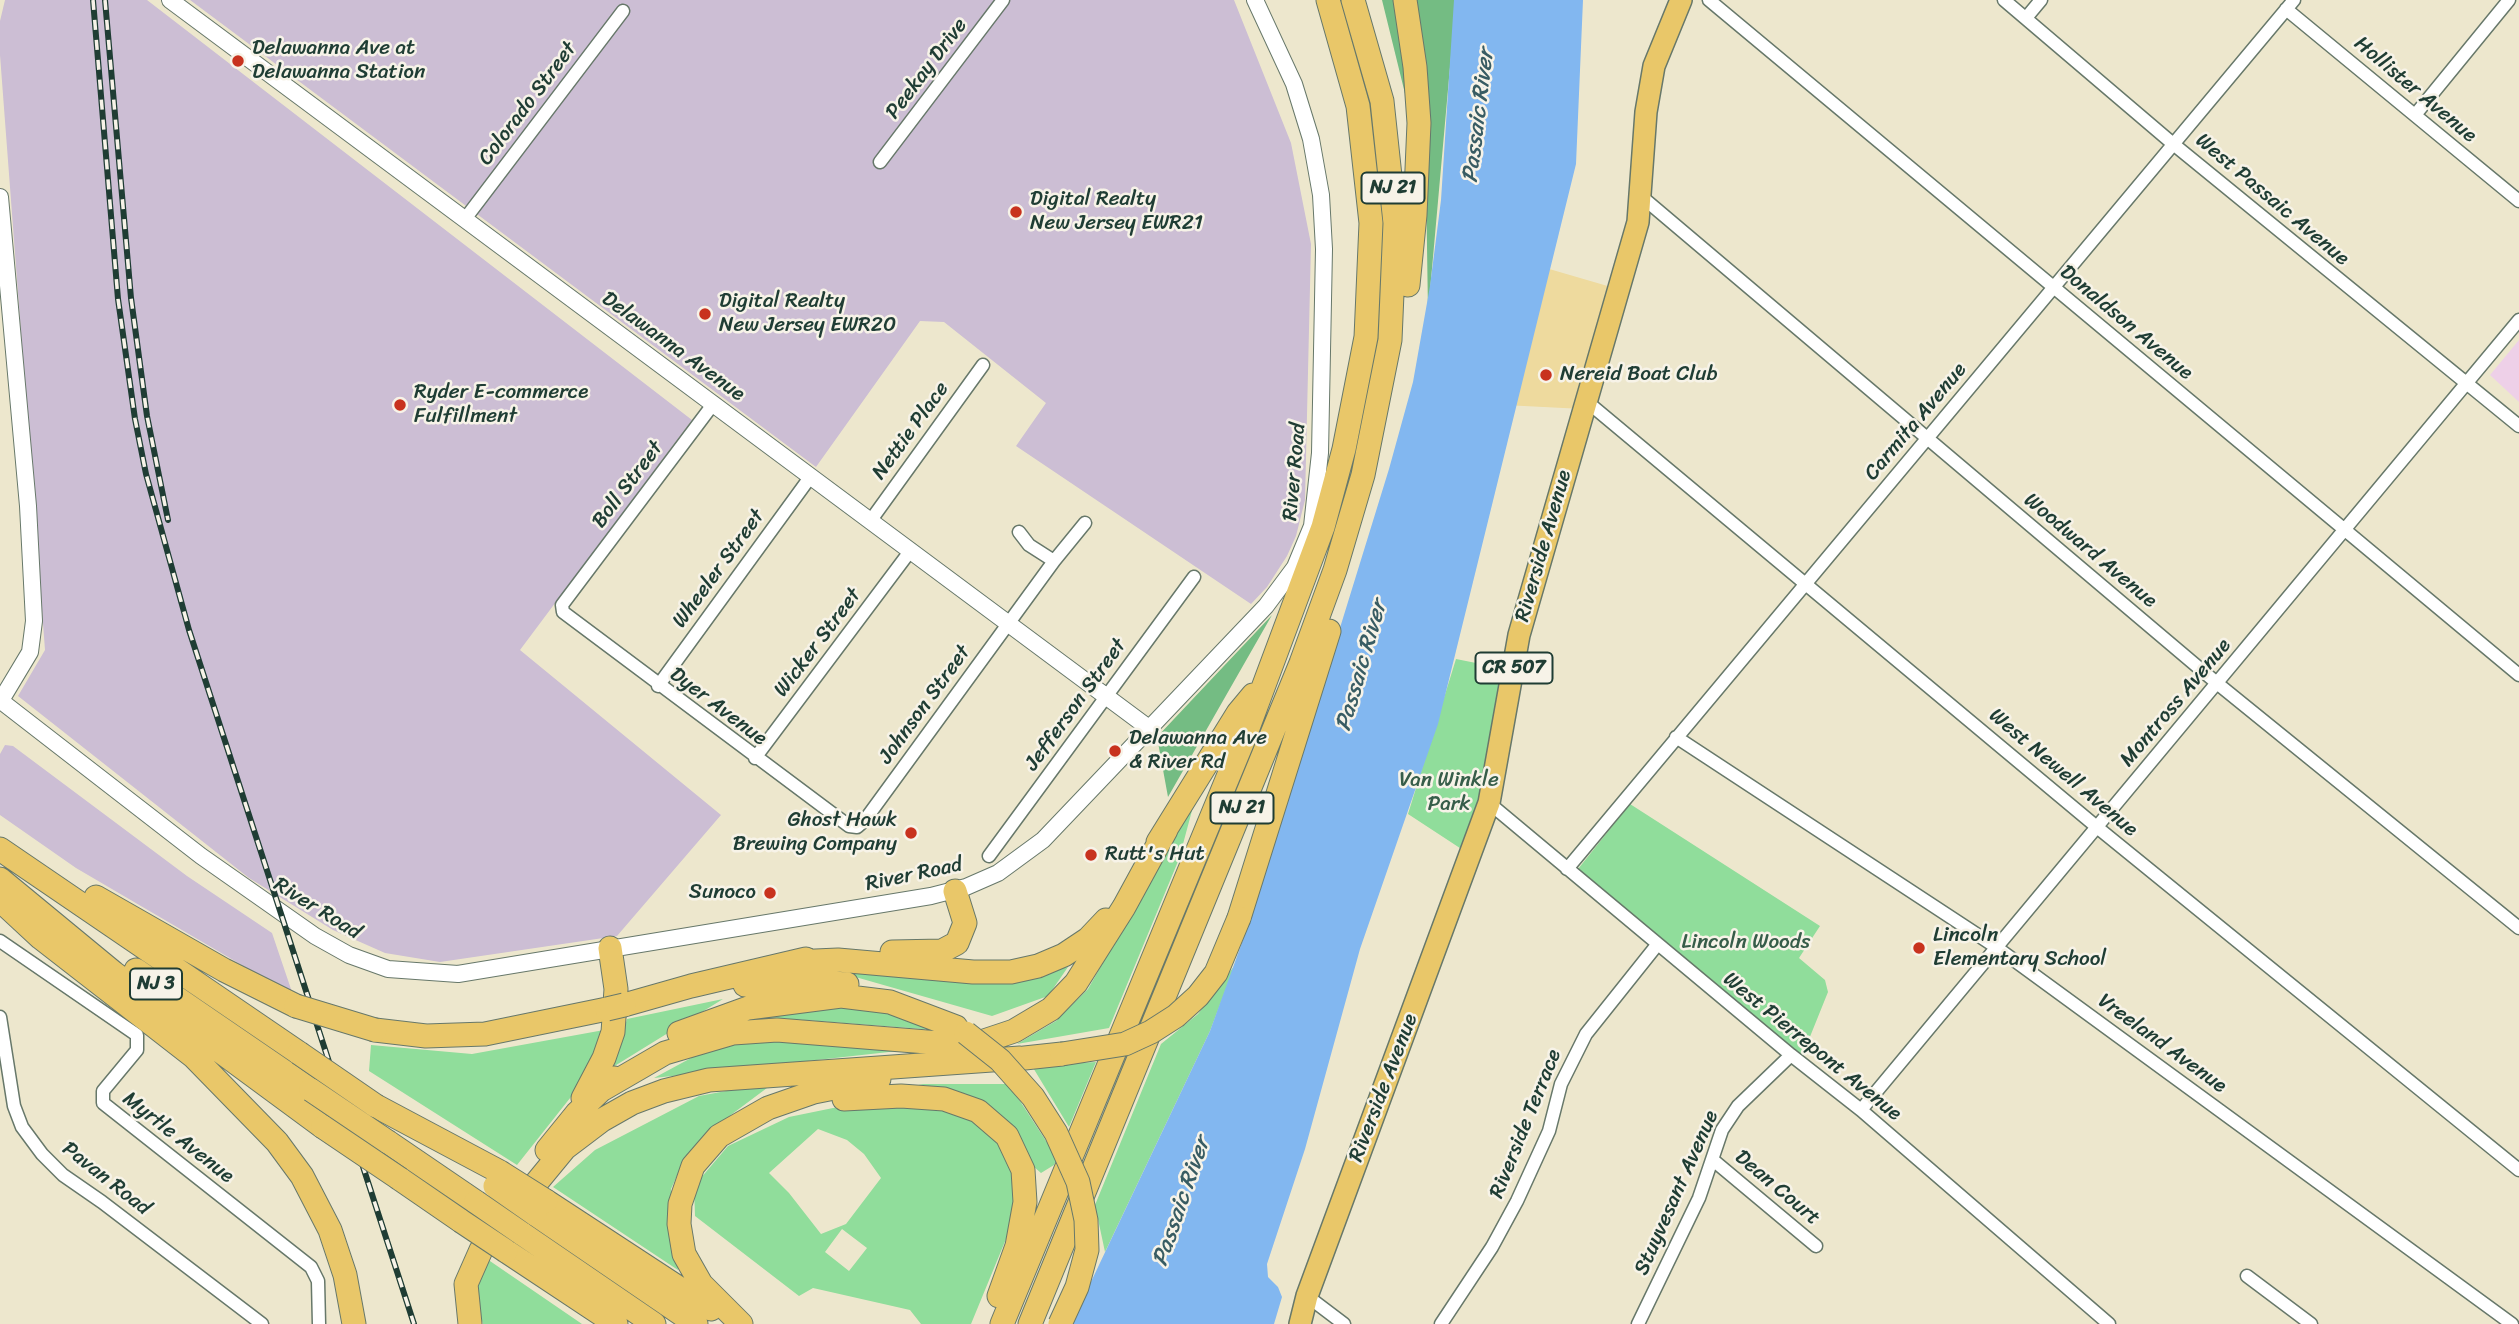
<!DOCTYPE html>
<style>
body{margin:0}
canvas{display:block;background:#ede7cd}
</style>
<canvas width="2519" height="1324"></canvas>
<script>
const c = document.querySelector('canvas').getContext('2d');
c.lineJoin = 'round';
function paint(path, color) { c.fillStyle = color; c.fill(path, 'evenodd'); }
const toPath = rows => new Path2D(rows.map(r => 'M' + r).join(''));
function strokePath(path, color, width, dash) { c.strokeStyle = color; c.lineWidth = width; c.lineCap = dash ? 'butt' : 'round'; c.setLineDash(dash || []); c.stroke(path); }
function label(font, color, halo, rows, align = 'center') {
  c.font = font + ' Sriracha,sans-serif'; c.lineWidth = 5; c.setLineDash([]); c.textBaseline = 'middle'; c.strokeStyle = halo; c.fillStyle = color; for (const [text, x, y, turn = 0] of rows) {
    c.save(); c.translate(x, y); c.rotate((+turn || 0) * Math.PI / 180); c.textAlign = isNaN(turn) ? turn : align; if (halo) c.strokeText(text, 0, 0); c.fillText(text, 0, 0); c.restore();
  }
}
paint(toPath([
 [2519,340,2519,402,2490,375]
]), '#eed0e8');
paint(toPath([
 [5,0,147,0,692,420,520,650,721,815,617,936,440,962,385,953,333,930,249,878,18,696,45,650,0,55,0,21],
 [190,0,1234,0,1291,143,1311,244,1305,500,1296,536,1287,556,1267,587,1251,604,1016,446,1046,403,944,322,920,321,816,467],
 [5,745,13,746,187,876,272,933,293,995,76,868,0,815,0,754]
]), '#ccbed4');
paint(toPath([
 [1456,659,1506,669,1491,765,1466,852,1408,814],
 [1194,803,1179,859,1109,1028,1017,1044,1056,1021,1088,989],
 [1630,804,1820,926,1799,958,1825,980,1828,992,1801,1059,1786,1050,1578,869],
 [1235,965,1210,1031,1105,1252,1095,1205,1161,1044,1198,1014],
 [1068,967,1048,996,992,1016,831,970,1003,981],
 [723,999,613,1067,627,1019],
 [860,1005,924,1019,936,1030,752,1016],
 [604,1030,578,1088,517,1165,369,1071,371,1045,472,1054],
 [777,1038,898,1051,654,1078,717,1044],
 [1096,1062,1069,1127,1032,1066],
 [775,1082,704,1135,683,1162,671,1189,678,1270,553,1187,595,1150,699,1096],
 [918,1084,1009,1084,1057,1158,1054,1165,1041,1173,944,1089],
 [918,1104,963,1113,996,1137,1014,1178,1013,1222,971,1324,921,1324,910,1310,813,1288,799,1296,695,1216,694,1186,728,1146,789,1117,833,1108],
 [818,1129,847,1140,864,1154,881,1178,846,1224,821,1234,789,1193,769,1173],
 [842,1229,867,1248,849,1271,825,1252],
 [487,1259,582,1324,483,1324,473,1292]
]), '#90dd9b');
paint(toPath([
 [1382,0,1456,0,1428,313,1426,179],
 [1272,615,1168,797,1157,737]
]), '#74bc83');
paint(toPath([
 [1539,266,1611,287,1583,409,1504,405]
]), '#eeda9e');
paint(toPath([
 [1454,0,1583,0,1576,164,1438,724,1360,949,1305,1149,1267,1264,1268,1277,1278,1287,1282,1297,1274,1324,1071,1324,1210,1031,1248,926,1389,469,1413,382,1430,286,1441,200]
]), '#82b7f0');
const minor = toPath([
 [1709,0,2519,675],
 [2004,0,2172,143,2519,426],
 [2286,9,2519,201],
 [2026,18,2041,0],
 [2415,115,2509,0],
 [880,162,1003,0],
 [1642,197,2218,684,2519,928],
 [465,219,623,11],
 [1585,400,2098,828,2519,1170],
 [714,403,562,605,563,612,849,826,857,827,865,820,1054,561,1085,523],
 [871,520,983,365],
 [1019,532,1029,545,1054,561],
 [658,686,811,476],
 [1676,737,1996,947,2512,1324],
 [755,758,911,550],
 [1489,803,1791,1055,1861,1110,2109,1324],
 [989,856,1194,577],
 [1567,869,2294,0],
 [0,941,137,1035,137,1050,103,1091,103,1103,311,1267,318,1281,319,1324],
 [0,1017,14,1106,22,1127,42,1154,63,1175,102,1202,262,1324],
 [1861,1110,2519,320],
 [1713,1160,1816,1246],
 [2247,1276,2311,1324],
 [1307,1296,1344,1324],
 [1441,1324,1492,1247,1517,1201,1549,1131,1561,1084,1586,1034,1657,945],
 [1638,1324,1699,1198,1722,1130,1738,1106,1791,1055]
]);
const tertiary = toPath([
 [170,0,1150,729],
 [0,197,28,506,34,621,30,652,0,702],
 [1,701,201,856,315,936,349,955,388,969,458,974,931,896,966,887,998,873,1043,840,1266,606,1295,567,1312,526,1320,453,1324,249,1321,195,1311,139,1294,84,1255,0]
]);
const primary = toPath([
 [1300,1324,1307,1296,1489,803,1519,635,1638,222,1646,112,1654,66,1681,0]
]);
const motorway = toPath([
 [1405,0,1415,67,1419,123,1415,215,1408,285],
 [1158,842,1238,713,1253,695],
 [0,849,299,1053],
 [0,879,114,973,323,1127],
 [96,897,224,970,296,1006],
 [0,900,41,938,194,1057,277,1142,302,1176,330,1230,345,1275,354,1324],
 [1239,918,1329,631],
 [892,952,942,951,957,943,965,923,955,891],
 [793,962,838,960,973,972,1011,972,1038,966,1064,955,1088,939,1106,920],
 [136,970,311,1090],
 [745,985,803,981,847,984],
 [624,1005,691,986,806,959],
 [375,1030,426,1036,485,1034,607,1009],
 [679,1033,748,1008,841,996,890,1002,956,1027],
 [1006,1060,1062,1054],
 [603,1089,665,1053,733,1033,777,1030,952,1044,981,1042,1014,1031,1051,1009,1076,983,1124,907,1166,830],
 [583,1098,604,1058,613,1032,616,989,610,948],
 [844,1099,901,1096,944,1099,978,1111,1007,1136,1023,1170,1025,1202,1017,1246,999,1296],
 [376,1106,500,1172],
 [388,1142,476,1202],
 [547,1150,577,1113,614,1078],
 [400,1179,461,1221],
 [546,1201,711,1309],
 [535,1214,696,1324],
 [521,1233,654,1324],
 [506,1251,616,1324],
 [470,1324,466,1284,481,1250,565,1148,602,1120,632,1103,664,1091,709,1080,1020,1058],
 [741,1324,701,1284,684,1254,679,1224,680,1204,693,1166,719,1136,768,1108,814,1092,879,1079],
 [1002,1324,1245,736,1323,527,1344,449,1366,337,1371,223,1358,106,1328,0],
 [1030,1324,1301,663,1335,570,1363,475,1390,340,1395,223,1382,101,1353,0]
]);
strokePath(minor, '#67786a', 15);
strokePath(tertiary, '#67786a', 18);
strokePath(primary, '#67786a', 24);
strokePath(motorway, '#67786a', 25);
strokePath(minor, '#fff', 12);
strokePath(tertiary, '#fff', 16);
strokePath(primary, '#e9c769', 21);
strokePath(motorway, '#e9c769', 23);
const rail = toPath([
 [93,0,118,299,135,419,146,474,189,630,414,1324],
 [105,0,131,298,147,416,168,520]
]);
strokePath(rail, '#1f3d34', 6);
strokePath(rail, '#f7f3e8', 3.5, [10]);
const motorwayBridge = toPath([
 [296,1006,375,1030],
 [607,1009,624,1005],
 [966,1033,1000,1060,1033,1097,1056,1133,1078,1182,1086,1220,1087,1250,1077,1287,1060,1324],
 [299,1053,376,1106],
 [1062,1054,1125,1044,1151,1032,1176,1016,1198,996,1216,973,1239,918],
 [311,1090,388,1142],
 [323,1127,400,1179],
 [500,1172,546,1201],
 [495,1186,535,1214],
 [476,1202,521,1233],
 [461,1221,506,1251]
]);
strokePath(motorwayBridge, '#67786a', 25, []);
strokePath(motorwayBridge, '#e9c769', 23);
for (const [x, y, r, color] of [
 [238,61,7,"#c8321e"],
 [1016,212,7,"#c8321e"],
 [705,314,7,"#c8321e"],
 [1546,375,7,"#c8321e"],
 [400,405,7,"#c8321e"],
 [1115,751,7,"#c8321e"],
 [911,833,7,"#c8321e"],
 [1091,855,7,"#c8321e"],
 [770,893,7,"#c8321e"],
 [1919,948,7,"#c8321e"]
]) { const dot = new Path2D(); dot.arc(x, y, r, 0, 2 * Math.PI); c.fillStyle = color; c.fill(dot); strokePath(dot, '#f7f3e8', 2.5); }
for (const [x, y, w] of [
 [1393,188,63],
 [1514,668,77],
 [1242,808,63],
 [156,984,52]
]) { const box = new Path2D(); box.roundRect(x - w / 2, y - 15.5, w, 31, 5); c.fillStyle = '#f7f3e8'; c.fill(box); strokePath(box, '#1f3d34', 2); }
label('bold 19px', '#1f3d34', null, [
 ["NJ 21",1393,188],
 ["CR 507",1514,668],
 ["NJ 21",1242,808],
 ["NJ 3",156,984]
]);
label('21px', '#1f3d34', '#f7f3e8', [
 ["Delawanna Ave at",252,49],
 ["Delawanna Station",252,73],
 ["Digital Realty",1030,200],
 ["New Jersey EWR21",1030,224],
 ["Digital Realty",719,302],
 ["New Jersey EWR20",719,326],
 ["Nereid Boat Club",1560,375],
 ["Ryder E-commerce",414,393],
 ["Fulfillment",414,417],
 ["Delawanna Ave",1129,739],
 ["& River Rd",1129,763],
 ["Ghost Hawk",897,821,"right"],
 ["Brewing Company",897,845,"right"],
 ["Rutt's Hut",1105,855],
 ["Sunoco",756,893,"right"],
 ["Lincoln",1933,936],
 ["Elementary School",1933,960]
], 'left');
label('21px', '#1f3d34', '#f7f3e8', [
 ["Peekay Drive",927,69,-53],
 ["Hollister Avenue",2415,90,40],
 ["Colorado Street",528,104,-53],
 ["West Passaic Avenue",2272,200,40],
 ["Donaldson Avenue",2126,323,40],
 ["Delawanna Avenue",673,347,36],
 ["Carmita Avenue",1916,422,-50],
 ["Nettie Place",911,431,-54],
 ["River Road",1295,472,-85],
 ["Boll Street",628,485,-53],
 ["Riverside Avenue",1544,546,-74],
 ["Woodward Avenue",2090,551,40],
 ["Wheeler Street",719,569,-54],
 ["Wicker Street",818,643,-53],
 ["Montross Avenue",2176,703,-50],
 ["Johnson Street",925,705,-54],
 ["Jefferson Street",1076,705,-54],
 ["Dyer Avenue",718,707,37],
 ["West Newell Avenue",2063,773,40],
 ["River Road",914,875,-12],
 ["River Road",317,909,32],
 ["Vreeland Avenue",2162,1044,36],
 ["West Pierrepont Avenue",1812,1047,39],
 ["Riverside Avenue",1384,1088,-69],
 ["Riverside Terrace",1526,1124,-68],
 ["Myrtle Avenue",178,1138,38],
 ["Pavan Road",106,1179,38],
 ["Dean Court",1777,1188,40],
 ["Stuyvesant Avenue",1677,1193,-66]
]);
label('21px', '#365d49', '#f7f3e8', [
 ["Van Winkle",1449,781],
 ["Park",1449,805],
 ["Lincoln Woods",1746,943]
]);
label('italic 23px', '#385c63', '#f7f3e8', [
 ["Passaic River",1479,116,-83],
 ["Passaic River",1362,666,-74],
 ["Passaic River",1182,1202,-71]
]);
</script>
